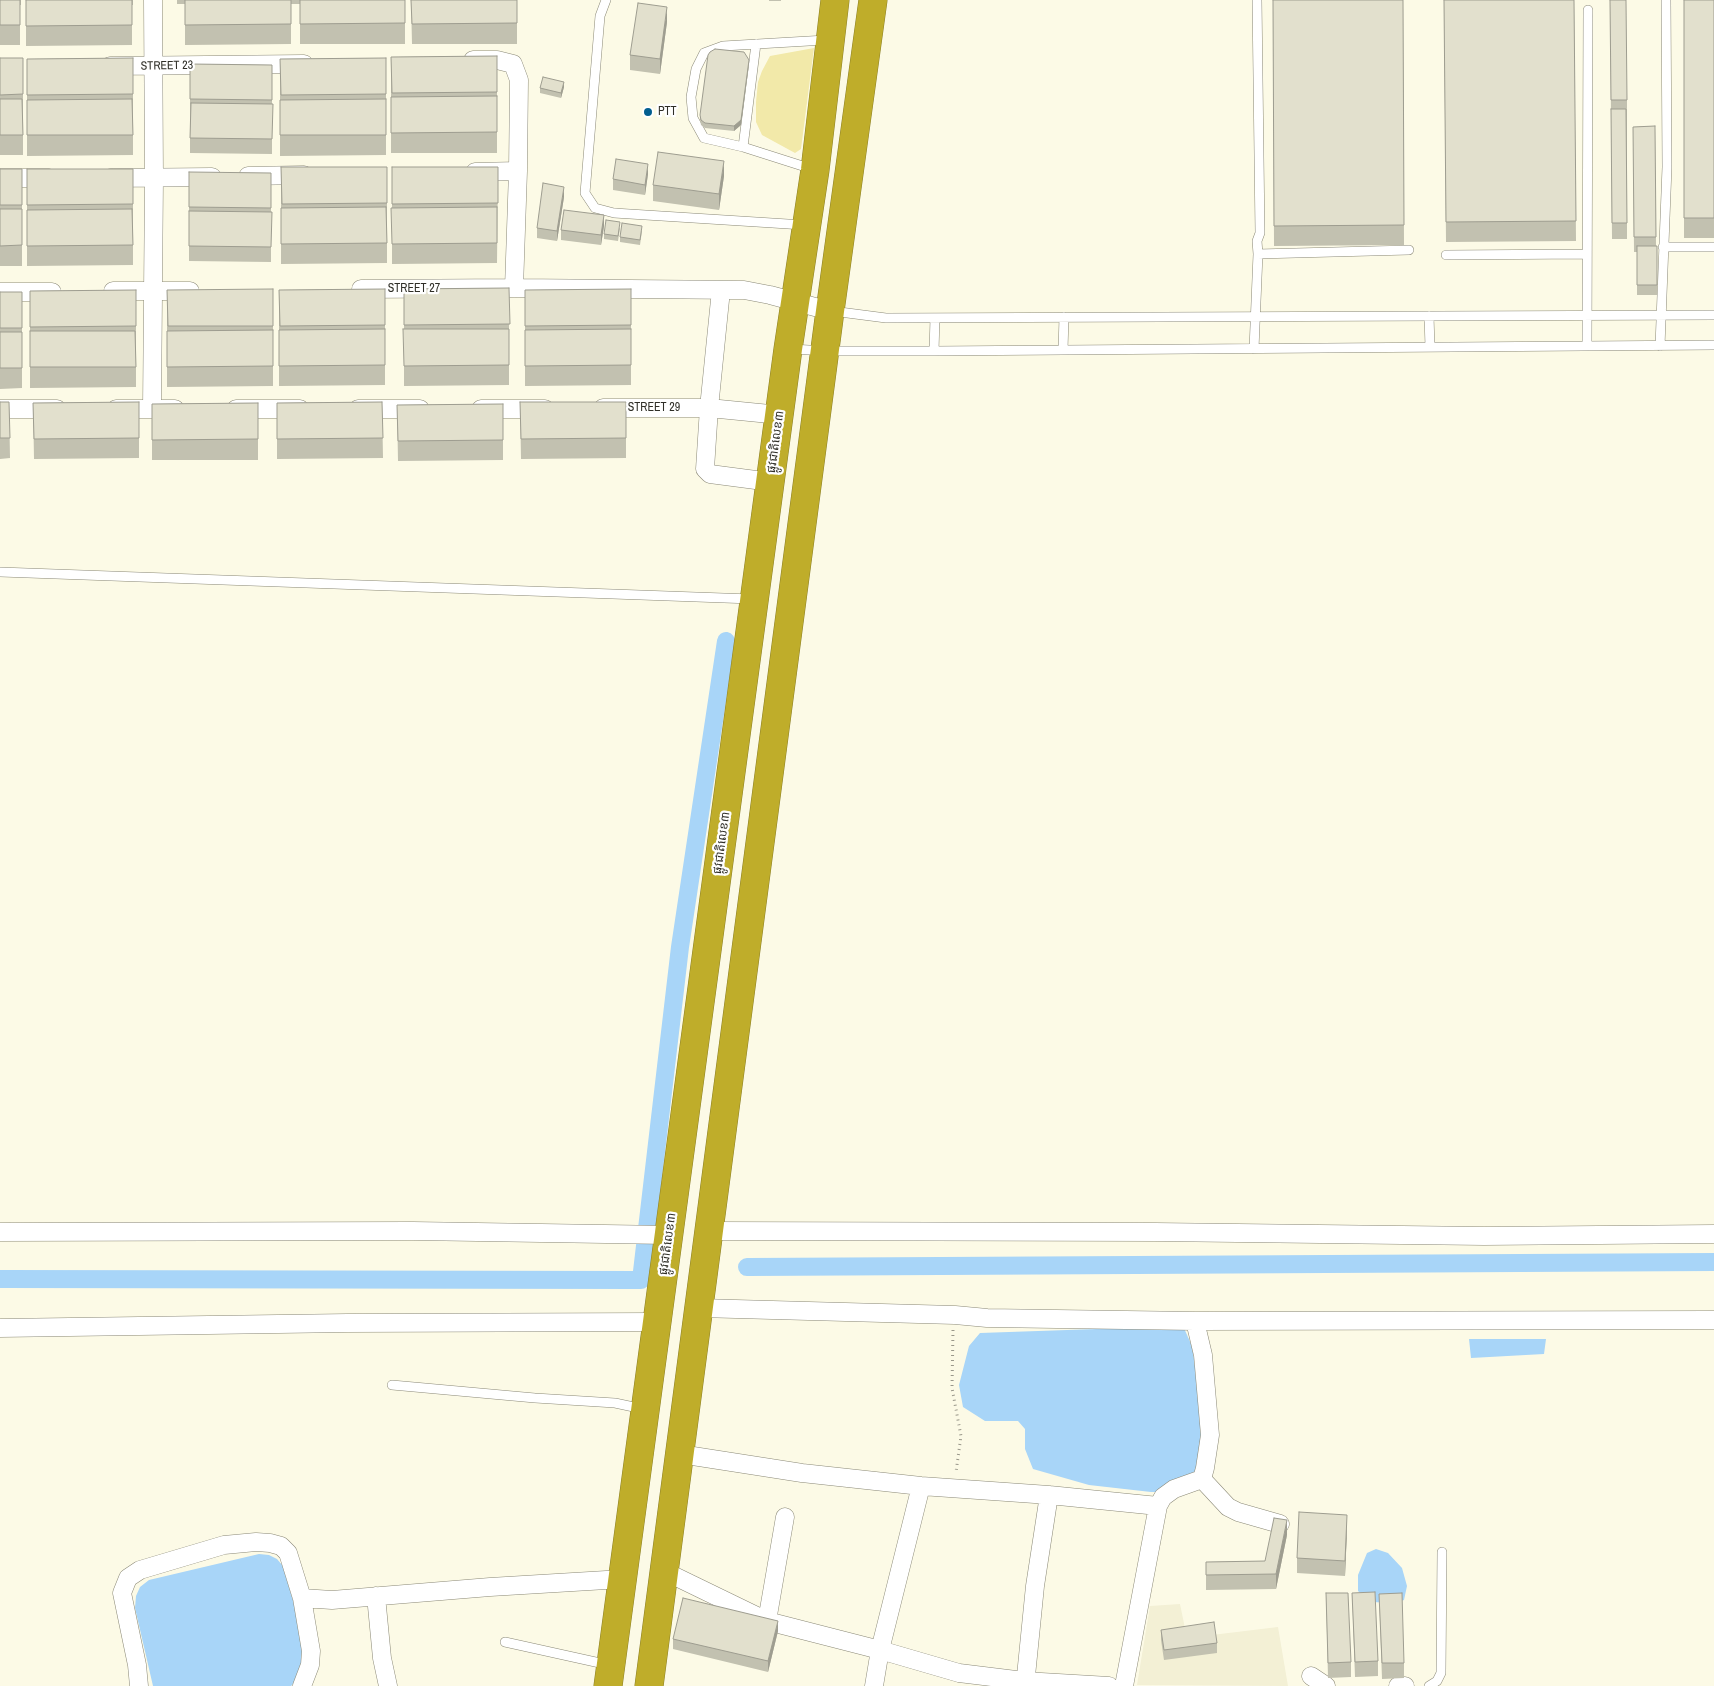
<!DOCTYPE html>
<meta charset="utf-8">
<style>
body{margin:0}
canvas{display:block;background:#fcfae6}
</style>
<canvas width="1714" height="1686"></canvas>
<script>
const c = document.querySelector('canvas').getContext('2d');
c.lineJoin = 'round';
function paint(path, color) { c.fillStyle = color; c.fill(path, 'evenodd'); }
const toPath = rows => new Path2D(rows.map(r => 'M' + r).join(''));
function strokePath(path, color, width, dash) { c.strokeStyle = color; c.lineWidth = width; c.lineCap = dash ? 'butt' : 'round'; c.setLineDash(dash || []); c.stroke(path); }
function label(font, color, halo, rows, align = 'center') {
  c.font = font + ' "Archivo Narrow","Noto Sans Khmer",sans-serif'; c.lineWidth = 4.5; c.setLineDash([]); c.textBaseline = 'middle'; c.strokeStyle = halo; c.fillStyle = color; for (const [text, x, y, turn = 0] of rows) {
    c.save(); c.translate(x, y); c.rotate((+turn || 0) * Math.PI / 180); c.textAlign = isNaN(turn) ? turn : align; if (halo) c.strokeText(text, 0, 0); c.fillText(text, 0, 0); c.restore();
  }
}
paint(toPath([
 [1180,1604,1187,1638,1278,1627,1288,1686,1137,1685,1150,1606]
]), '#f3f0d5');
paint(toPath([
 [814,48,801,149,795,153,762,135,756,122,756,102,758,82,762,71,770,56]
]), '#f2e9a9');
paint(toPath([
 [1183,1326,1192,1346,1199,1393,1202,1437,1198,1473,1159,1492,1151,1492,1089,1485,1033,1469,1025,1449,1025,1429,1018,1421,985,1421,963,1407,959,1385,969,1346,980,1333],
 [1469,1339,1546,1339,1544,1354,1471,1358],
 [1376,1549,1388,1553,1402,1568,1407,1586,1404,1600,1396,1603,1371,1602,1358,1591,1358,1575,1367,1553],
 [259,1554,269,1555,277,1559,283,1566,305,1641,305,1656,296,1681,291,1686,153,1686,135,1608,136,1596,140,1587,149,1580]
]), '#a8d5f8');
strokePath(toPath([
 [747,1267,1714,1262],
 [0,1279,641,1280,680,947,726,641]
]), '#a8d5f8', 18);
const lane = toPath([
 [606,0,600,16,585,193,595,208,614,213,804,225],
 [743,147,756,44],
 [812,169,743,147,704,138,693,118,691,97,696,69,704,53,723,46,826,40],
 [1663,247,1714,247],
 [1258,254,1409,250],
 [1446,255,1587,254],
 [832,311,886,318,1714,315],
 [1429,316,1430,347],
 [1587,346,1588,10],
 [1660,346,1667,167,1666,0],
 [792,349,826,351,934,351,1714,345],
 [1254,349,1258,254,1257,241,1260,233,1257,0],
 [1063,350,1064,317],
 [934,351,935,318],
 [0,572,752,599],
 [392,1385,535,1398,615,1403,643,1409],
 [505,1642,609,1665],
 [1429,1686,1437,1681,1441,1673,1442,1552]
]);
const street = toPath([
 [473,60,497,60,513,64,519,80,518,171,514,288],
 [110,66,304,64],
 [475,172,518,171],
 [248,176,304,175],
 [0,178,49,178],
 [110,178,212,177],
 [361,289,514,288,744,290,770,295,830,311],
 [113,291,190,291],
 [0,292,52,292],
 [603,408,709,408,721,290],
 [0,409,57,409],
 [116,409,175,409],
 [152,409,154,178,153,0],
 [236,409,300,409],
 [358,409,420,409],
 [481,409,545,409],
 [771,482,710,474,705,469,709,408,780,415],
 [709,1231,1155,1232,1484,1236,1714,1234],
 [0,1232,413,1231,669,1235],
 [699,1308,955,1315,987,1318,1195,1321,1714,1320],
 [0,1328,348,1323,658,1322],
 [680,1454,802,1473,921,1486,1049,1495,1158,1506],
 [1202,1479,1228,1507,1238,1512,1280,1524],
 [664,1571,767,1621,880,1650,959,1673,1024,1681,1109,1686],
 [376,1596,382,1658,388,1686],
 [302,1598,332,1600,490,1587,623,1579],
 [767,1621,785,1517],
 [1311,1676,1326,1686],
 [139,1686,137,1665,122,1593,128,1578,140,1570,224,1545,256,1542,270,1543,281,1546,288,1553,302,1598,311,1651,310,1665,302,1686],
 [874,1686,880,1650,921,1486],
 [1025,1686,1035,1586,1049,1495],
 [1124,1686,1158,1506,1163,1497,1174,1489,1202,1479,1205,1468,1210,1435,1203,1355,1195,1321],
 [1398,1686,1405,1686]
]);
const highway = toPath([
 [608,1686,788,349,815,170,835,0],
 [649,1686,830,311,873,0]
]);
strokePath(lane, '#8b8977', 10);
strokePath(street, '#8b8977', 19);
strokePath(highway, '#8d8129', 29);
strokePath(toPath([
 [953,1330,952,1388,961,1436,956,1472]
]), '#99978a', 3, [1, 4]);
strokePath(lane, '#fff', 9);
strokePath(street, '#fff', 18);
strokePath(highway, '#bfad2a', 28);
paint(toPath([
 [0,0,21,0,21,5,20,5,20,45,0,45],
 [26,0,133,0,133,5,132,5,132,45,26,46],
 [177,0,405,0,405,44,300,44,300,4,291,4,291,44,185,45,185,4,177,4],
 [411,0,517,0,517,44,412,44],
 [769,0,781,0,781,1,769,1],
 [1273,0,1403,0,1404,245,1274,246],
 [1444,0,1574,0,1576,241,1446,242],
 [1610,0,1627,100,1627,239,1612,239],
 [1684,0,1714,0,1714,238,1684,238],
 [667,22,660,74,630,70,630,55],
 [497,56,497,153,391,153,391,57],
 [0,58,23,58,23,155,0,155],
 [133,58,133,155,27,156,27,59],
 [386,58,386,155,280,156,280,59],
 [190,64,272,65,272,154,190,153],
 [749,65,741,125,734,131,705,128,701,125,700,120,700,115],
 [564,87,561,98,540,93,540,88],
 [1655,126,1656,246,1657,246,1657,295,1637,295,1637,252,1634,252,1633,127],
 [281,167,387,167,387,263,281,264],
 [392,167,498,167,497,263,392,264],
 [0,169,22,169,22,266,0,266],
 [27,169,133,169,133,265,27,266],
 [271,173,271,262,189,261,189,207],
 [648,174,645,195,613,190,613,179],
 [724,176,719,210,653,201,653,185],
 [564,197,557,241,537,238,537,228],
 [604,226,601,245,561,240,561,230],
 [620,228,618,241,604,239,604,234],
 [642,231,640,245,620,242,620,237],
 [509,288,509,385,404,386,404,289],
 [385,289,385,385,279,386,279,290],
 [631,289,631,385,525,386,525,290],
 [136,290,136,387,30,388,30,291],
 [167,290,273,326,273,386,167,387],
 [0,292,22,292,22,388,0,389],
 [0,402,9,402,10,458,0,459],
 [139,402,139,458,34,459,33,403],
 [382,402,383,458,277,459,277,403],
 [520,402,626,402,626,458,521,459],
 [258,403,258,460,152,460,152,404],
 [503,404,503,460,398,461,397,405],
 [1347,1530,1345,1576,1297,1573,1297,1558],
 [1287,1535,1276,1589,1206,1590,1206,1562,1265,1561],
 [1326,1593,1351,1662,1351,1677,1328,1678],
 [1352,1593,1378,1661,1378,1676,1355,1677],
 [1379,1594,1404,1663,1404,1678,1382,1679],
 [1161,1630,1217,1643,1217,1653,1164,1660,1161,1640],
 [778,1631,768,1672,673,1649,673,1639]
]), '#c2c1b0');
paint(toPath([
 [667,7,667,22,660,74,660,59],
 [749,60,741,125,734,131,734,126],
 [564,82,564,87,561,98,561,93],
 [724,161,724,176,719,210,719,194],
 [648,164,648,174,645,195,645,185],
 [564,187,564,197,557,241,557,231],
 [604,215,604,226,601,245,601,235],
 [1347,1515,1347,1530,1345,1576,1345,1561],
 [1287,1520,1287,1535,1276,1589,1276,1574],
 [778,1621,778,1631,768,1672,768,1661]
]), '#9e9d90');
const building = toPath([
 [0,0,20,0,20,25,0,25,0,0],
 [26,0,132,0,132,25,26,26,26,0],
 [185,0,291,0,291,24,185,25,185,0],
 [300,0,405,0,405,23,300,24,300,0],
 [411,0,517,0,517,23,412,24,411,0],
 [1273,0,1403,0,1404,225,1274,226,1273,0],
 [1444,0,1574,0,1576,221,1446,222,1444,0],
 [1610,0,1626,0,1627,100,1611,100,1610,0],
 [1684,0,1714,0,1714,218,1684,218,1684,0],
 [638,3,667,7,660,59,630,55,638,3],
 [715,49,744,52,749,60,741,120,734,126,705,123,701,120,700,115,708,55,710,52,715,49],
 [497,56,497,92,392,93,391,57,497,56],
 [0,58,23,58,23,94,0,95,0,58],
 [133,58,133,94,27,95,27,59,133,58],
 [386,58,386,94,281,95,280,59,386,58],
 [190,64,272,65,272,100,190,99,190,64],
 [543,77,564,82,561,93,540,88,543,77],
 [497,96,497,132,391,133,391,97,497,96],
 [0,99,22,99,23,135,0,135,0,99],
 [132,99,133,135,27,135,27,100,132,99],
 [386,99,386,135,280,135,280,100,386,99],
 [191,103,273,104,272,139,190,138,191,103],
 [1611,109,1626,109,1627,223,1612,223,1611,109],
 [1655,126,1656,237,1634,237,1633,127,1655,126],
 [658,152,724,161,719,194,653,185,658,152],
 [616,159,648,164,645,185,613,179,616,159],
 [281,167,387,167,387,203,282,204,281,167],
 [392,167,498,167,498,203,392,204,392,167],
 [0,169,22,169,22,205,0,205,0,169],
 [27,169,133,169,133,204,27,205,27,169],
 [189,172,271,173,271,208,189,207,189,172],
 [543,183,564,187,557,231,537,228,543,183],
 [386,207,387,243,281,244,281,208,386,207],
 [497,207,497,243,392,244,391,208,497,207],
 [0,209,22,209,22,245,0,246,0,209],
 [132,209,133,245,27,246,27,210,132,209],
 [564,210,604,215,601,235,561,230,564,210],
 [189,211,272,212,271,247,189,246,189,211],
 [606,220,620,222,618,236,604,234,606,220],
 [622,223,642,226,640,240,620,237,622,223],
 [1637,246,1657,246,1657,285,1637,285,1637,246],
 [509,288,510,324,404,325,404,289,509,288],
 [273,289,273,326,168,326,167,290,273,289],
 [385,289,385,325,280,326,279,290,385,289],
 [631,289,631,325,525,326,525,290,631,289],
 [136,290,136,326,30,327,30,291,136,290],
 [0,292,22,292,22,328,0,328,0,292],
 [385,329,385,365,279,366,279,330,385,329],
 [403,329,509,329,509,365,404,366,403,329],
 [631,329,631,365,525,366,525,330,631,329],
 [273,330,273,366,167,367,167,331,273,330],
 [30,331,135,331,136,367,30,367,30,331],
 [0,332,22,332,22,368,0,368,0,332],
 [0,402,9,402,10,438,0,438,0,402],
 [139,402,139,438,34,439,33,403,139,402],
 [382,402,383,438,277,439,277,403,382,402],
 [520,402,626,402,626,438,521,439,520,402],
 [258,403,258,439,152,440,152,404,258,403],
 [503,404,503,440,398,441,397,405,503,404],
 [1299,1512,1347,1515,1345,1561,1297,1558,1299,1512],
 [1274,1518,1287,1520,1276,1574,1206,1575,1206,1562,1265,1561,1274,1518],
 [1375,1592,1378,1661,1355,1662,1352,1593,1375,1592],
 [1326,1593,1348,1593,1351,1662,1328,1663,1326,1593],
 [1402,1593,1404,1663,1382,1663,1379,1594,1402,1593],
 [683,1598,778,1621,768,1661,673,1639,683,1598],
 [1214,1622,1217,1643,1164,1650,1161,1630,1214,1622]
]);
paint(building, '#e2e0cd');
strokePath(building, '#9e9d90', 1);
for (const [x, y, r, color] of [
 [648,112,5,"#025e8f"]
]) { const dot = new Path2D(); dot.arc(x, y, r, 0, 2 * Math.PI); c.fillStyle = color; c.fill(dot); strokePath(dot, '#fff', 2); }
label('12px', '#2f2e27', '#fff', [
 ["STREET 23",167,66,-1],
 ["STREET 27",414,289],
 ["STREET 29",654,408],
 ["ផ្លូវជាតិលេខ៣",776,442,-82],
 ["ផ្លូវជាតិលេខ៣",722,843,-82],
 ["ផ្លូវជាតិលេខ៣",668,1244,-82]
]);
label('12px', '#2f2e27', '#fff', [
 ["PTT",658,112]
], 'left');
</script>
